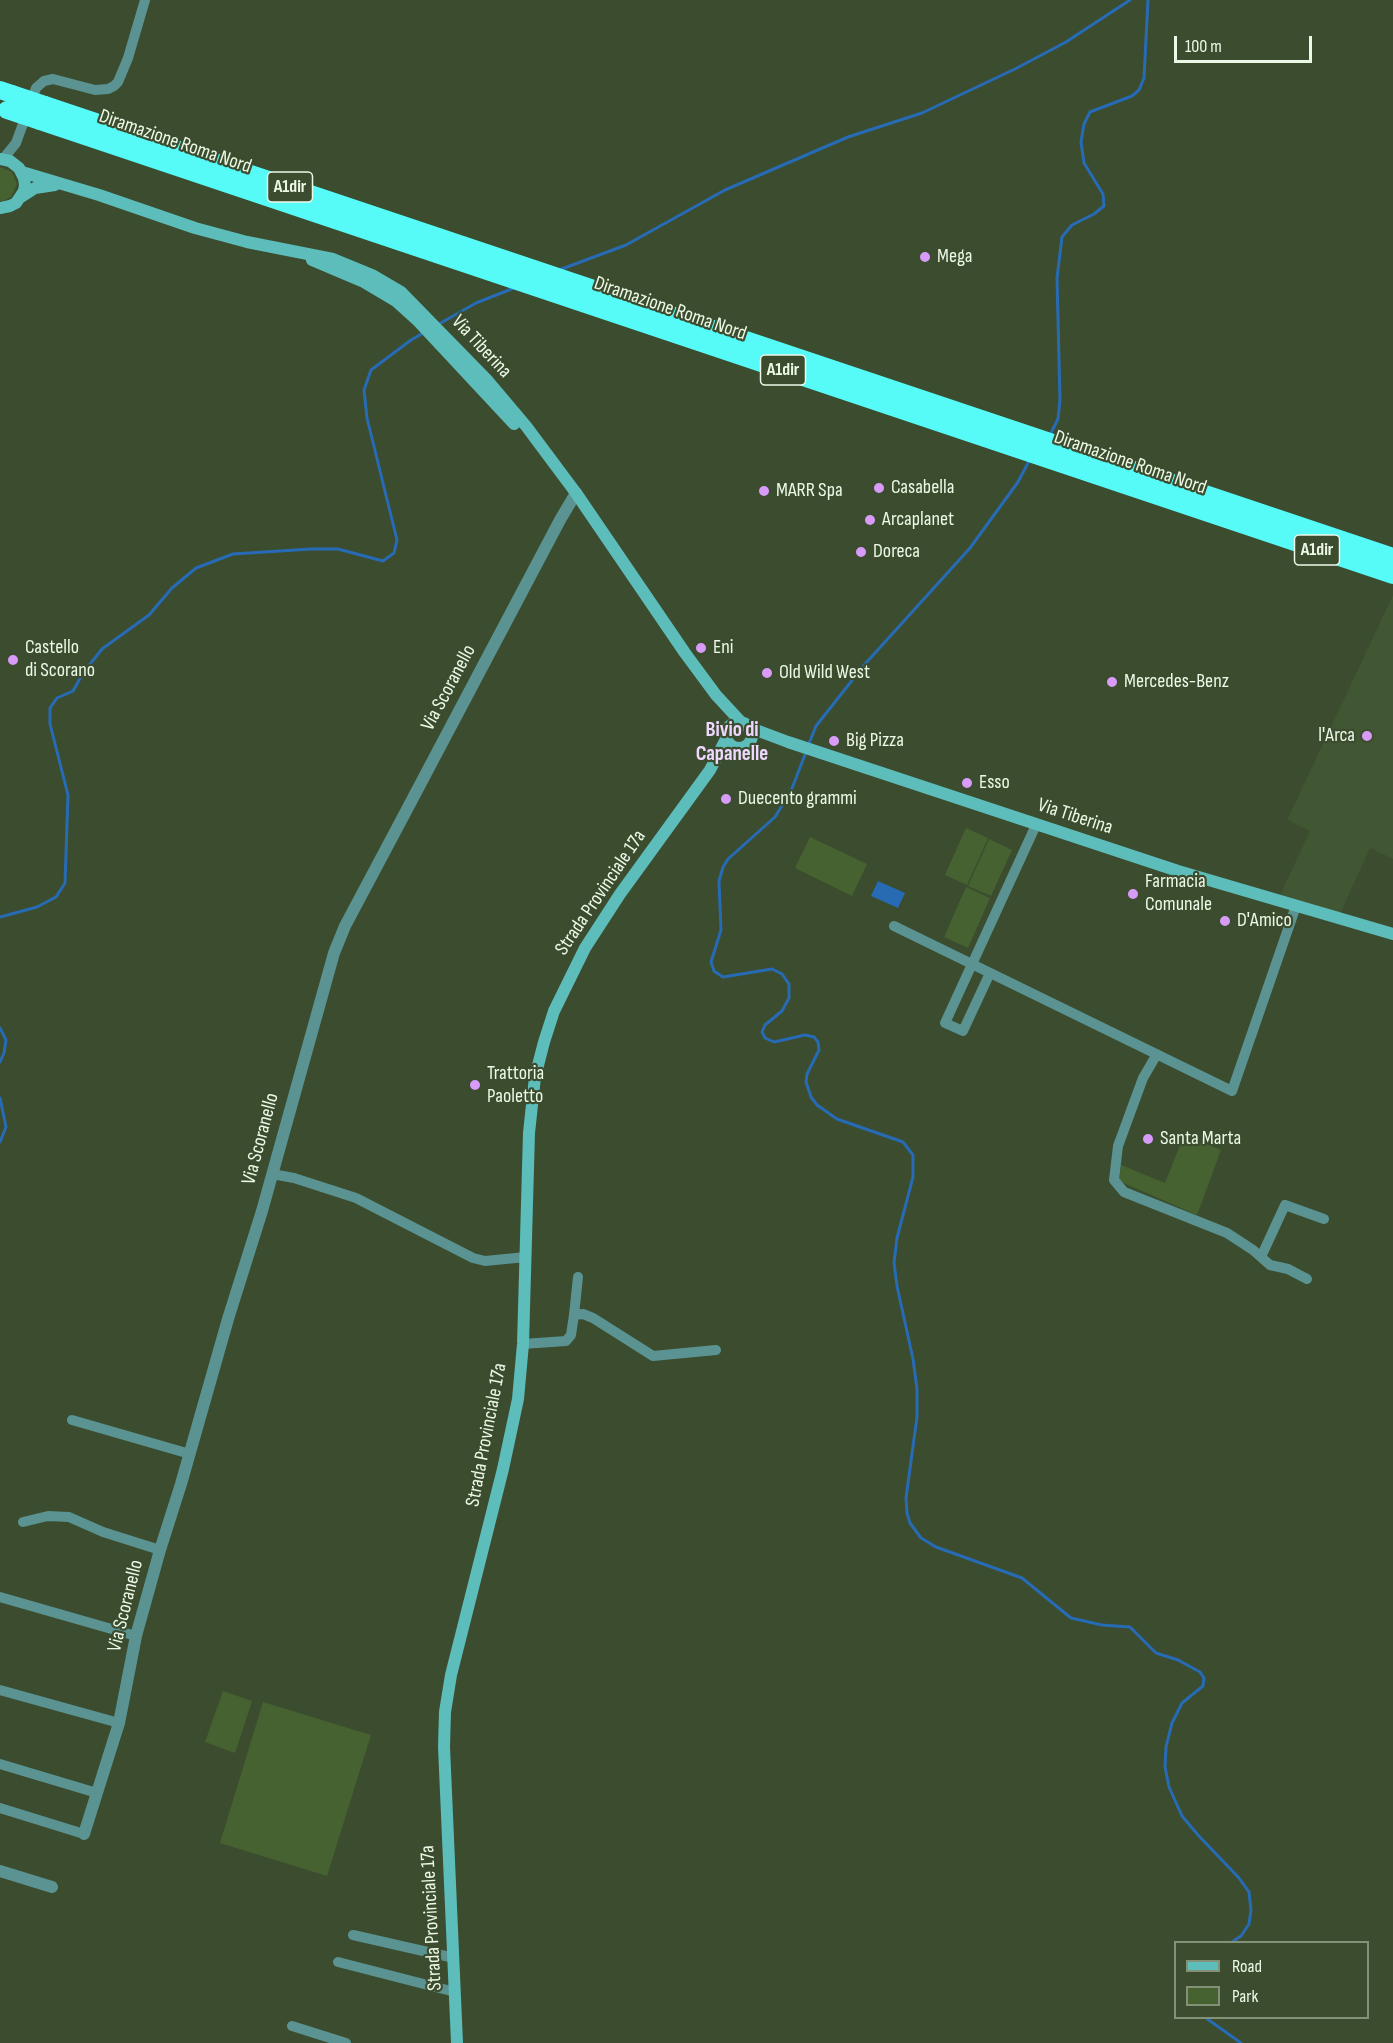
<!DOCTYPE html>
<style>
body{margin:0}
#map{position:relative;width:1393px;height:2043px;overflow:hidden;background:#3b4c2f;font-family:"Sofia Sans Condensed",sans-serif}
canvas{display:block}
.legend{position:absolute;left:1174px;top:1941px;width:195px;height:78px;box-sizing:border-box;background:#3b4c2f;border:2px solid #829178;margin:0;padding:8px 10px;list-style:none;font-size:18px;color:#edf8e6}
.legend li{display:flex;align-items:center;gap:12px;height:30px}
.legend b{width:30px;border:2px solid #829178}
.scale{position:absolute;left:1174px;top:36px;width:138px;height:27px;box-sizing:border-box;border:3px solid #edf8e6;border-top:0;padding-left:8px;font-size:18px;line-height:21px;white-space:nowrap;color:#edf8e6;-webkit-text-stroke:4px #3b4c2f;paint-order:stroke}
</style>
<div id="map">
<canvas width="1393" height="2043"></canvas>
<ul class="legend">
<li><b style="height:8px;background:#5dbdbb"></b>Road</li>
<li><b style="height:16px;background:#466231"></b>Park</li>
</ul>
<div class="scale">100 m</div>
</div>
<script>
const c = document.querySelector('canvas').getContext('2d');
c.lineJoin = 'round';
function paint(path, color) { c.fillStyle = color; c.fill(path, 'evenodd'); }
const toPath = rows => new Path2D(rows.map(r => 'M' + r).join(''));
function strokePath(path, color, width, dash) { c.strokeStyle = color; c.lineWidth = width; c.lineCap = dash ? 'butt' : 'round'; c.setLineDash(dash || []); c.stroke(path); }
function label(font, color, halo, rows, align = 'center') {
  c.font = font + ' "Sofia Sans Condensed",sans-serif'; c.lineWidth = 4.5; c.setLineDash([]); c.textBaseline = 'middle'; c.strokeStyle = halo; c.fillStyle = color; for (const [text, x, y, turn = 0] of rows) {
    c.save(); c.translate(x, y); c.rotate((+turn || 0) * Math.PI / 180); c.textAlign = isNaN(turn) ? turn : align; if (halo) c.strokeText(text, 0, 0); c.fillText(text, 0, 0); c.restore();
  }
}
paint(toPath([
 [1393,595,1393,859,1370,848,1340,914,1280,895,1310,831,1287,820]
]), '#415632');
paint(toPath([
 [0,167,12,172,17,184,11,197,3,201,0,201],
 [966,828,988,838,967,885,945,875],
 [810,837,867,864,852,896,795,868],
 [989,839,1012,850,991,896,968,886],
 [966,887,990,898,968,948,944,937],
 [1184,1135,1221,1150,1197,1215,1119,1181,1121,1165,1165,1183],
 [223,1691,252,1701,235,1753,205,1742],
 [263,1702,371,1735,327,1876,220,1843]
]), '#466231');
paint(toPath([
 [878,881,905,893,898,908,871,896]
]), '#276bb5');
strokePath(toPath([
 [559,270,626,245,725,190,848,137,922,113,1017,68,1066,42,1130,0],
 [439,324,476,303,514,288],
 [1050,435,1058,419,1060,400,1057,278,1062,237,1072,225,1094,214,1104,206,1103,194,1084,163,1081,142,1084,124,1090,112,1132,96,1139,90,1144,78,1148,0],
 [808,746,816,726,865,664,970,548,1018,482,1029,461],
 [806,752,791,791,775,817,728,859,723,867,719,881,721,930,711,962,714,971,723,977,772,969,782,974,789,984,789,998,782,1011,765,1025,762,1032,765,1038,774,1042,805,1035,814,1037,818,1042,819,1050,807,1074,806,1082,811,1097,817,1105,837,1119,903,1142,913,1155,913,1177,897,1238,894,1263,897,1286,913,1359,917,1389,917,1417,906,1498,907,1513,910,1523,921,1538,936,1547,1022,1578,1071,1618,1102,1625,1130,1627,1156,1653,1178,1660,1200,1672,1204,1678,1203,1686,1182,1703,1172,1723,1166,1747,1165,1767,1169,1787,1182,1816,1198,1835,1239,1878,1249,1892,1251,1910,1249,1924,1241,1936,1232,1942],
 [0,917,37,907,56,897,65,883,68,795,50,724,50,708,57,698,73,691,83,673,102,649,149,615,172,588,196,568,233,554,311,549,338,549,383,561,394,553,397,540,367,418,364,390,371,370,411,340,425,332],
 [0,1028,6,1040,4,1053,0,1062],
 [0,1098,6,1127,0,1142],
 [1206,2018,1241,2043]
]), '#276bb5', 3);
strokePath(toPath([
 [3,159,16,143,36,88,44,81,53,79,95,90,108,89,114,86,118,82,128,58,145,0],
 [894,926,1232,1091,1296,906],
 [990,973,963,1031,945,1023,1036,825],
 [1157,1054,1143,1078,1118,1146,1114,1180,1124,1192,1227,1233,1253,1250,1270,1265,1288,1269,1307,1279],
 [272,1174,294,1178,356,1198,473,1258,485,1261,526,1257],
 [1261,1257,1285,1205,1324,1219],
 [574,1315,578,1277],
 [523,1344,566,1341,571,1335,574,1315,583,1314,593,1318,653,1356,716,1350],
 [72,1420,190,1454],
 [23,1522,48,1516,69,1517,103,1532,160,1550],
 [0,1597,136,1636],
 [0,1690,119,1723],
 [0,1764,97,1793],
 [0,1808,84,1834],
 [353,1935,454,1958],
 [338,1962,455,1992],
 [292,2026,346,2043]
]), '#5a9391', 10);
strokePath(toPath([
 [84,1834,119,1723,136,1636,160,1550,181,1484,228,1319,262,1211,334,953,345,926,404,815,560,520,576,493],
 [0,1871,52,1887]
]), '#5a9391', 12);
strokePath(toPath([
 [0,159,10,161,19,168,24,178,25,185,24,191,16,203,10,206,0,208],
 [22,172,99,195,195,228,247,242,333,259,372,275,401,292,488,381,526,426,576,493,685,653,716,695,741,722],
 [21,197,35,188,55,185],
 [312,260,364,282,396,301,417,320,514,424],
 '726 735a13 13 0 1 1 26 0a13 13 0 1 1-26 0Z',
 [748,727,788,742,1178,871,1393,934],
 [457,2043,444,1747,445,1712,451,1675,503,1469,518,1399,523,1344,529,1133,535,1077,544,1042,554,1011,585,948,620,894,710,770,726,739]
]), '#5dbdbb', 12);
strokePath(toPath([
 [0,90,12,94],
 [45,105,1393,557],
 [40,121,1393,575]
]), '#56fbf8', 18);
strokePath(toPath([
 [12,94,45,105],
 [7,110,40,121]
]), '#56fbf8', 18);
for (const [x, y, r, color] of [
 [925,257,6,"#d89bf8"],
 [879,488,6,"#d89bf8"],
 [764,491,6,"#d89bf8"],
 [870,520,6,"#d89bf8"],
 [861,552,6,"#d89bf8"],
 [701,648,6,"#d89bf8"],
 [13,660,6,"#d89bf8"],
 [767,673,6,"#d89bf8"],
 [1112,682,6,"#d89bf8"],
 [1367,736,6,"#d89bf8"],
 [834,741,6,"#d89bf8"],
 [967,783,6,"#d89bf8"],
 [726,799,6,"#d89bf8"],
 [1133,894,6,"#d89bf8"],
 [1225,921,6,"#d89bf8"],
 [475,1085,6,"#d89bf8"],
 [1148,1139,6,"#d89bf8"]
]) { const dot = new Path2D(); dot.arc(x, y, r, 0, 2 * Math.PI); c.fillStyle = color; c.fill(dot); strokePath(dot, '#3b4c2f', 2); }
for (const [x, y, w] of [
 [290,187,45],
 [783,370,45],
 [1317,550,45]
]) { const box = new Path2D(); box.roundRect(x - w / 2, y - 15, w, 30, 4.5); c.fillStyle = '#3b4c2f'; c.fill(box); strokePath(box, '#edf8e6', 1.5); }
label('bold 18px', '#edf8e6', null, [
 ["A1dir",290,187],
 ["A1dir",783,370],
 ["A1dir",1317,550]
]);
label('20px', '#edf8e6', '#3b4c2f', [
 ["Diramazione Roma Nord",175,142,19],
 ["Diramazione Roma Nord",670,309,19],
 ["Via Tiberina",481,347,47],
 ["Diramazione Roma Nord",1130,463,19],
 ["Via Scoranello",449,688,-62],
 ["Via Tiberina",1075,817,18],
 ["Strada Provinciale 17a",601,893,-56],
 ["Via Scoranello",261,1139,-75],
 ["Strada Provinciale 17a",487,1435,-79],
 ["Via Scoranello",126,1606,-76],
 ["Strada Provinciale 17a",432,1918,-93]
]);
label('20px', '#edf8e6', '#3b4c2f', [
 ["Mega",937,257],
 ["Casabella",891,488],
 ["MARR Spa",776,491],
 ["Arcaplanet",882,520],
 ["Doreca",873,552],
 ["Castello",25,648],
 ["di Scorano",25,671],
 ["Eni",713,648],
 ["Old Wild West",779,673],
 ["Mercedes-Benz",1124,682],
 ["l'Arca",1355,736,"right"],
 ["Big Pizza",846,741],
 ["Esso",979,783],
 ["Duecento grammi",738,799],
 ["Farmacia",1145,882],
 ["Comunale",1145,905],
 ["D'Amico",1237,921],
 ["Trattoria",487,1074],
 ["Paoletto",487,1097],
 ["Santa Marta",1160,1139]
], 'left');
label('bold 21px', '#f0d7ff', '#3b4c2f', [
 ["Bivio di",732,731],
 ["Capanelle",732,755]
]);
</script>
